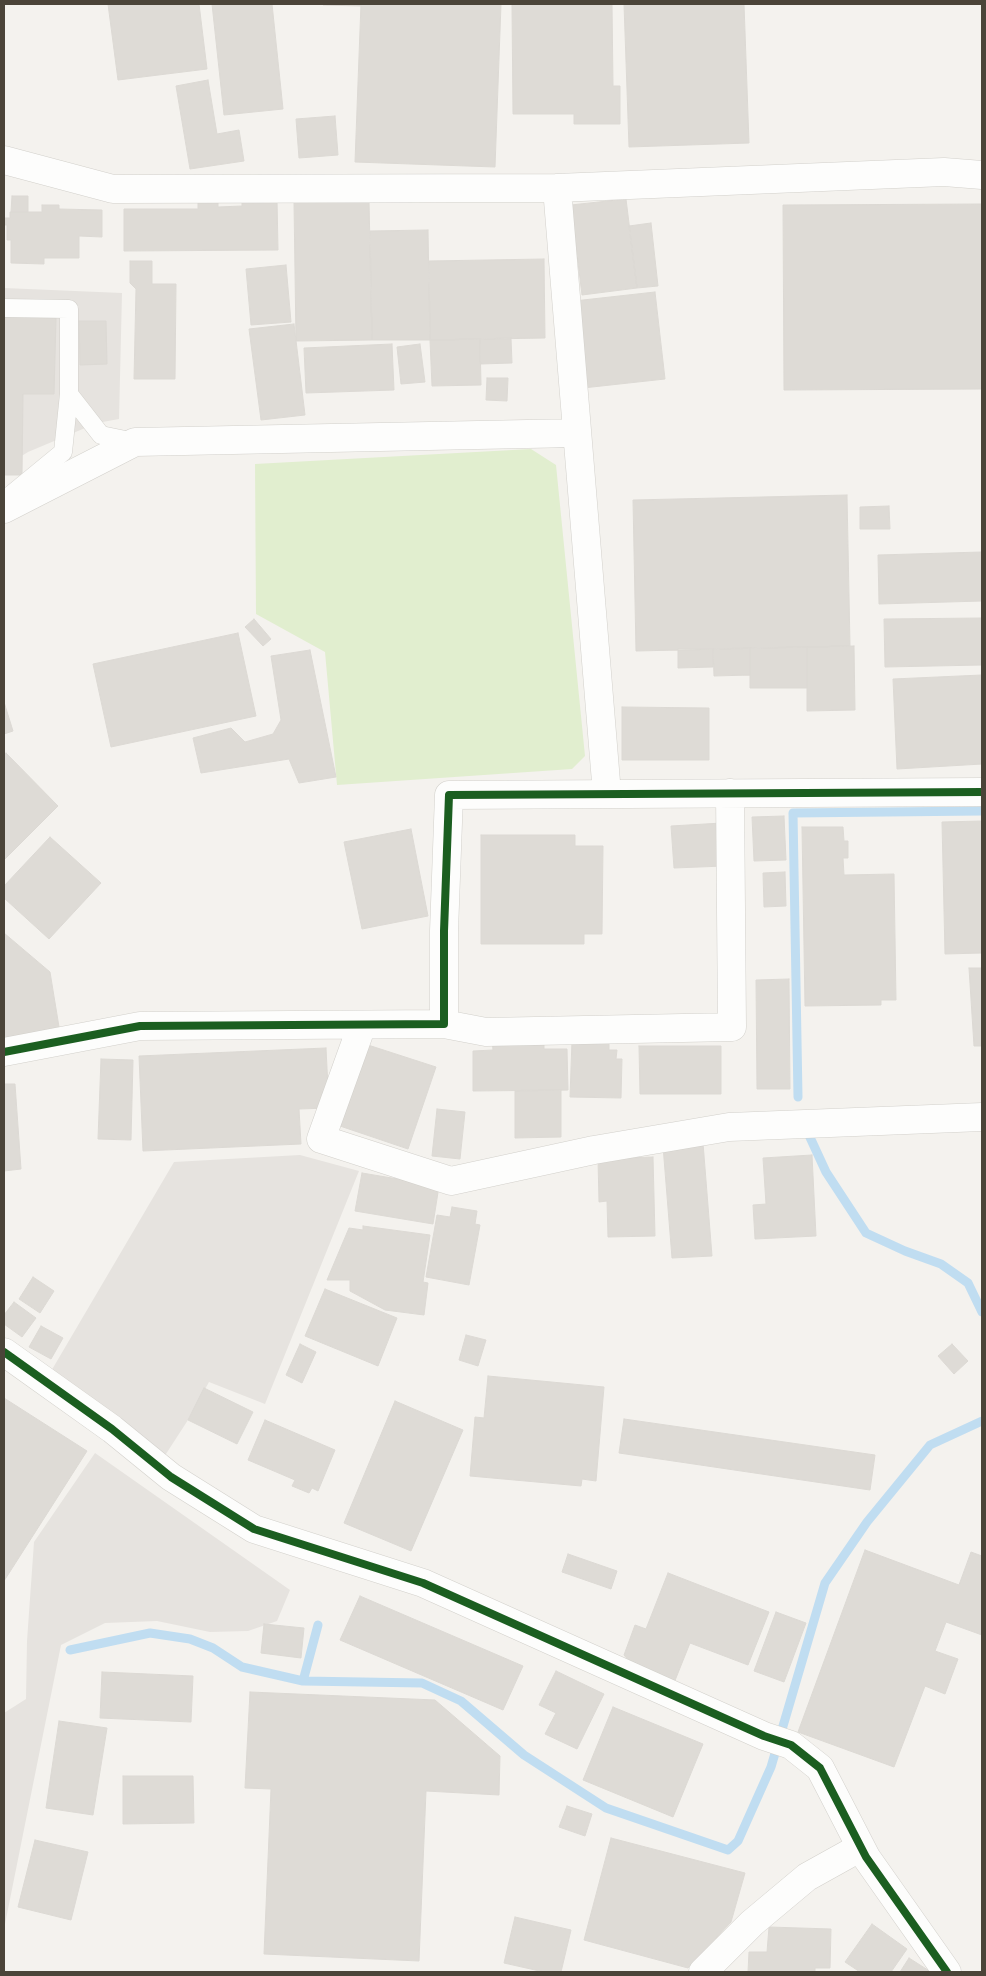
<!DOCTYPE html>
<style>
body{margin:0}
#map{position:relative;width:986px;height:1976px;overflow:hidden;background:#f4f2ee;font-family:Roboto,sans-serif}
canvas{display:block}
.frame{position:absolute;inset:0;border:5px solid #4b4439;pointer-events:none}
</style>
<div id="map">
<canvas width="986" height="1976"></canvas>
<div class="frame"></div>
</div>
<script>
const c = document.querySelector('canvas').getContext('2d');
c.lineJoin = 'round';
function paint(path, color) { c.fillStyle = color; c.fill(path, 'evenodd'); }
const toPath = rows => new Path2D(rows.map(r => 'M' + r).join(''));
function strokePath(path, color, width, dash) { c.strokeStyle = color; c.lineWidth = width; c.lineCap = dash ? 'butt' : 'round'; c.setLineDash(dash || []); c.stroke(path); }
paint(toPath([
 [531,449,556,465,585,756,572,769,337,785,325,652,256,614,255,464]
]), '#e1eecf');
paint(toPath([
 [4,288,122,293,119,419,97,423,28,452,4,467],
 [300,1155,359,1171,265,1404,209,1382,188,1420,164,1457,50,1373,174,1162],
 [95,1453,290,1590,277,1621,248,1631,210,1632,157,1621,105,1623,61,1645,4,1929,4,1713,26,1699,27,1641,34,1542]
]), '#e6e3df');
strokePath(toPath([
 [798,1097,793,813,982,811],
 [808,1133,826,1172,866,1233,905,1251,941,1264,968,1283,982,1312],
 [70,1650,150,1633,190,1639,213,1648,242,1667,303,1681,422,1683,461,1701,524,1755,606,1808,728,1850,738,1841,771,1767,825,1583,867,1522,930,1445,982,1421],
 [303,1681,318,1625]
]), '#c0ddf1', 9);
const building = toPath([
 [108,4,199,4,207,69,118,80,108,4],
 [212,4,272,4,283,109,224,115,212,4],
 [323,4,361,4,361,6,323,5,323,4],
 [361,4,501,4,495,167,355,162,361,4],
 [512,4,612,4,613,86,620,86,620,124,574,124,574,114,513,114,512,4],
 [624,4,744,4,749,143,629,147,624,4],
 [208,80,217,134,239,130,244,161,190,169,176,86,208,80],
 [335,116,338,155,299,158,296,119,335,116],
 [12,196,28,196,28,212,11,212,12,196],
 [198,198,218,198,218,207,242,206,242,200,277,200,278,250,124,251,124,209,198,209,198,198],
 [626,199,637,288,582,295,571,205,626,199],
 [369,201,372,340,296,341,294,202,369,201],
 [982,204,982,389,784,390,783,205,982,204],
 [42,205,59,205,59,209,102,210,102,237,79,236,79,258,44,258,44,264,11,263,11,240,7,240,7,225,4,225,4,218,10,218,10,212,42,212,42,205],
 [651,223,658,286,637,288,629,226,651,223],
 [428,230,430,340,372,340,370,231,428,230],
 [544,259,545,338,430,340,429,261,544,259],
 [130,261,152,261,152,284,176,284,175,379,134,379,136,289,130,283,130,261],
 [286,265,291,322,251,325,246,269,286,265],
 [655,292,665,379,583,388,574,301,655,292],
 [4,317,56,318,54,394,23,394,22,475,4,475,4,317],
 [79,321,106,321,107,364,80,365,79,321],
 [294,324,305,415,261,420,249,329,294,324],
 [511,338,512,363,480,364,480,339,511,338],
 [480,339,481,385,432,386,430,340,480,339],
 [392,344,394,390,306,393,304,348,392,344],
 [420,344,425,382,401,384,397,347,420,344],
 [487,378,508,378,507,401,486,400,487,378],
 [847,495,850,646,636,651,633,500,847,495],
 [889,506,890,529,860,529,860,507,889,506],
 [982,552,982,601,879,604,878,555,982,552],
 [982,618,982,665,885,667,884,619,982,618],
 [254,619,271,639,263,646,245,627,254,619],
 [238,633,256,716,111,747,93,664,238,633],
 [854,646,855,710,807,711,807,647,854,646],
 [807,647,807,688,750,688,750,648,807,647],
 [750,648,750,675,714,676,713,649,750,648],
 [678,649,713,649,713,667,678,668,678,649],
 [310,650,336,777,299,783,289,759,201,773,193,738,231,728,245,742,273,734,281,720,271,656,310,650],
 [982,675,982,764,897,769,893,679,982,675],
 [4,702,13,731,4,734,4,702],
 [622,707,709,708,709,760,622,760,622,707],
 [6,753,58,806,4,860,4,756,6,753],
 [784,816,786,860,754,861,752,817,784,816],
 [982,821,982,953,945,954,942,822,982,821],
 [722,823,724,866,674,868,671,826,722,823],
 [802,827,843,827,844,841,848,841,848,858,843,858,844,875,894,874,896,1000,881,1000,881,1005,805,1006,802,827],
 [411,829,428,916,362,929,344,842,411,829],
 [481,835,575,835,575,846,603,846,602,934,584,934,584,944,481,944,481,835],
 [50,837,101,883,49,939,4,898,4,886,50,837],
 [785,872,786,906,764,907,763,873,785,872],
 [4,933,50,972,60,1033,4,1042,4,933],
 [969,968,982,968,982,1046,974,1046,969,968],
 [789,979,790,1089,757,1089,756,980,789,979],
 [544,1039,544,1049,567,1049,568,1090,473,1091,473,1051,493,1050,492,1040,544,1039],
 [572,1041,609,1041,609,1050,617,1050,616,1059,622,1059,621,1098,570,1097,572,1041],
 [368,1045,436,1067,408,1149,340,1126,368,1045],
 [639,1046,721,1046,721,1094,640,1094,639,1046],
 [326,1048,329,1108,299,1109,301,1144,143,1151,139,1056,326,1048],
 [101,1059,133,1060,131,1140,98,1139,101,1059],
 [4,1084,15,1084,21,1169,4,1171,4,1084],
 [561,1090,561,1137,515,1138,515,1091,561,1090],
 [437,1109,465,1112,460,1159,432,1156,437,1109],
 [703,1143,712,1256,672,1258,663,1146,703,1143],
 [812,1155,816,1236,755,1239,753,1205,766,1204,763,1158,812,1155],
 [653,1157,655,1236,608,1237,607,1201,599,1202,598,1159,653,1157],
 [362,1173,439,1186,433,1224,355,1211,362,1173],
 [452,1207,477,1211,475,1224,480,1225,469,1285,426,1277,437,1215,450,1217,452,1207],
 [363,1226,430,1235,423,1282,428,1283,424,1315,385,1310,350,1291,350,1280,327,1280,349,1228,363,1230,363,1226],
 [33,1277,54,1291,40,1313,19,1299,33,1277],
 [325,1289,397,1318,378,1366,305,1336,325,1289],
 [14,1302,36,1318,22,1337,4,1324,4,1315,14,1302],
 [41,1326,63,1338,51,1359,29,1347,41,1326],
 [466,1335,486,1340,478,1366,459,1360,466,1335],
 [300,1344,316,1352,302,1383,286,1375,300,1344],
 [952,1344,968,1361,954,1374,938,1356,952,1344],
 [488,1376,604,1387,596,1481,582,1479,581,1486,470,1476,475,1417,484,1418,488,1376],
 [204,1388,253,1412,237,1444,188,1420,204,1388],
 [4,1398,87,1451,4,1581,4,1398],
 [395,1401,463,1430,411,1551,344,1523,395,1401],
 [624,1419,875,1455,870,1490,619,1453,624,1419],
 [265,1420,335,1450,318,1491,312,1488,309,1493,292,1486,295,1480,248,1460,265,1420],
 [865,1550,959,1585,971,1552,982,1556,982,1635,946,1622,935,1651,958,1659,945,1694,925,1686,894,1767,798,1732,865,1550],
 [568,1554,617,1571,611,1589,562,1572,568,1554],
 [668,1573,769,1612,748,1665,690,1643,674,1683,634,1667,624,1655,635,1625,646,1629,668,1573],
 [360,1596,523,1666,503,1710,340,1640,360,1596],
 [776,1612,806,1623,784,1682,754,1671,776,1612],
 [264,1624,304,1628,301,1658,261,1653,264,1624],
 [556,1671,604,1694,577,1749,545,1734,556,1713,539,1705,556,1671],
 [102,1672,193,1676,191,1722,100,1718,102,1672],
 [250,1692,435,1700,500,1756,499,1795,426,1791,419,1961,264,1954,271,1789,245,1788,250,1692],
 [613,1707,703,1744,673,1817,583,1780,613,1707],
 [59,1721,107,1728,93,1815,46,1808,59,1721],
 [123,1776,193,1776,194,1823,123,1824,123,1776],
 [567,1806,592,1814,585,1836,559,1827,567,1806],
 [611,1838,745,1873,731,1922,688,1968,584,1940,611,1838],
 [35,1840,88,1852,71,1920,18,1907,35,1840],
 [515,1917,571,1930,561,1972,544,1972,504,1963,515,1917],
 [872,1924,907,1949,891,1972,860,1972,845,1962,872,1924],
 [769,1927,831,1929,830,1968,815,1968,815,1972,748,1972,749,1952,767,1952,769,1927],
 [909,1958,931,1972,900,1972,909,1958]
]);
paint(building, '#dedbd6');
strokePath(building, '#dcd9d4', 1);
const lane = toPath([
 [4,308,69,309,69,394,63,452,7,498],
 [69,394,101,435,135,442]
]);
const street = toPath([
 [4,160,113,189,557,188,944,172,982,175],
 [557,188,607,794],
 [4,509,135,442,576,433],
 [444,1024,486,1032,732,1027,730,793],
 [362,1025,321,1139,451,1181,594,1150,729,1127,982,1117],
 [4,1052,140,1026,444,1024,444,931,449,795,982,792],
 [4,1352,112,1429,171,1477,254,1529,423,1583,764,1736,791,1745,820,1768,866,1857,947,1972],
 [703,1972,752,1923,807,1877,861,1847]
]);
strokePath(lane, '#d2d0cb', 19);
strokePath(street, '#d2d0cb', 29);
strokePath(lane, '#fdfdfc', 18);
strokePath(street, '#fdfdfc', 28);
strokePath(toPath([
 [4,1052,140,1026,444,1024,444,931,449,795,982,792],
 [4,1352,112,1429,171,1477,254,1529,423,1583,764,1736,791,1745,820,1768,866,1857,947,1972]
]), '#1b5e20', 8);
</script>
